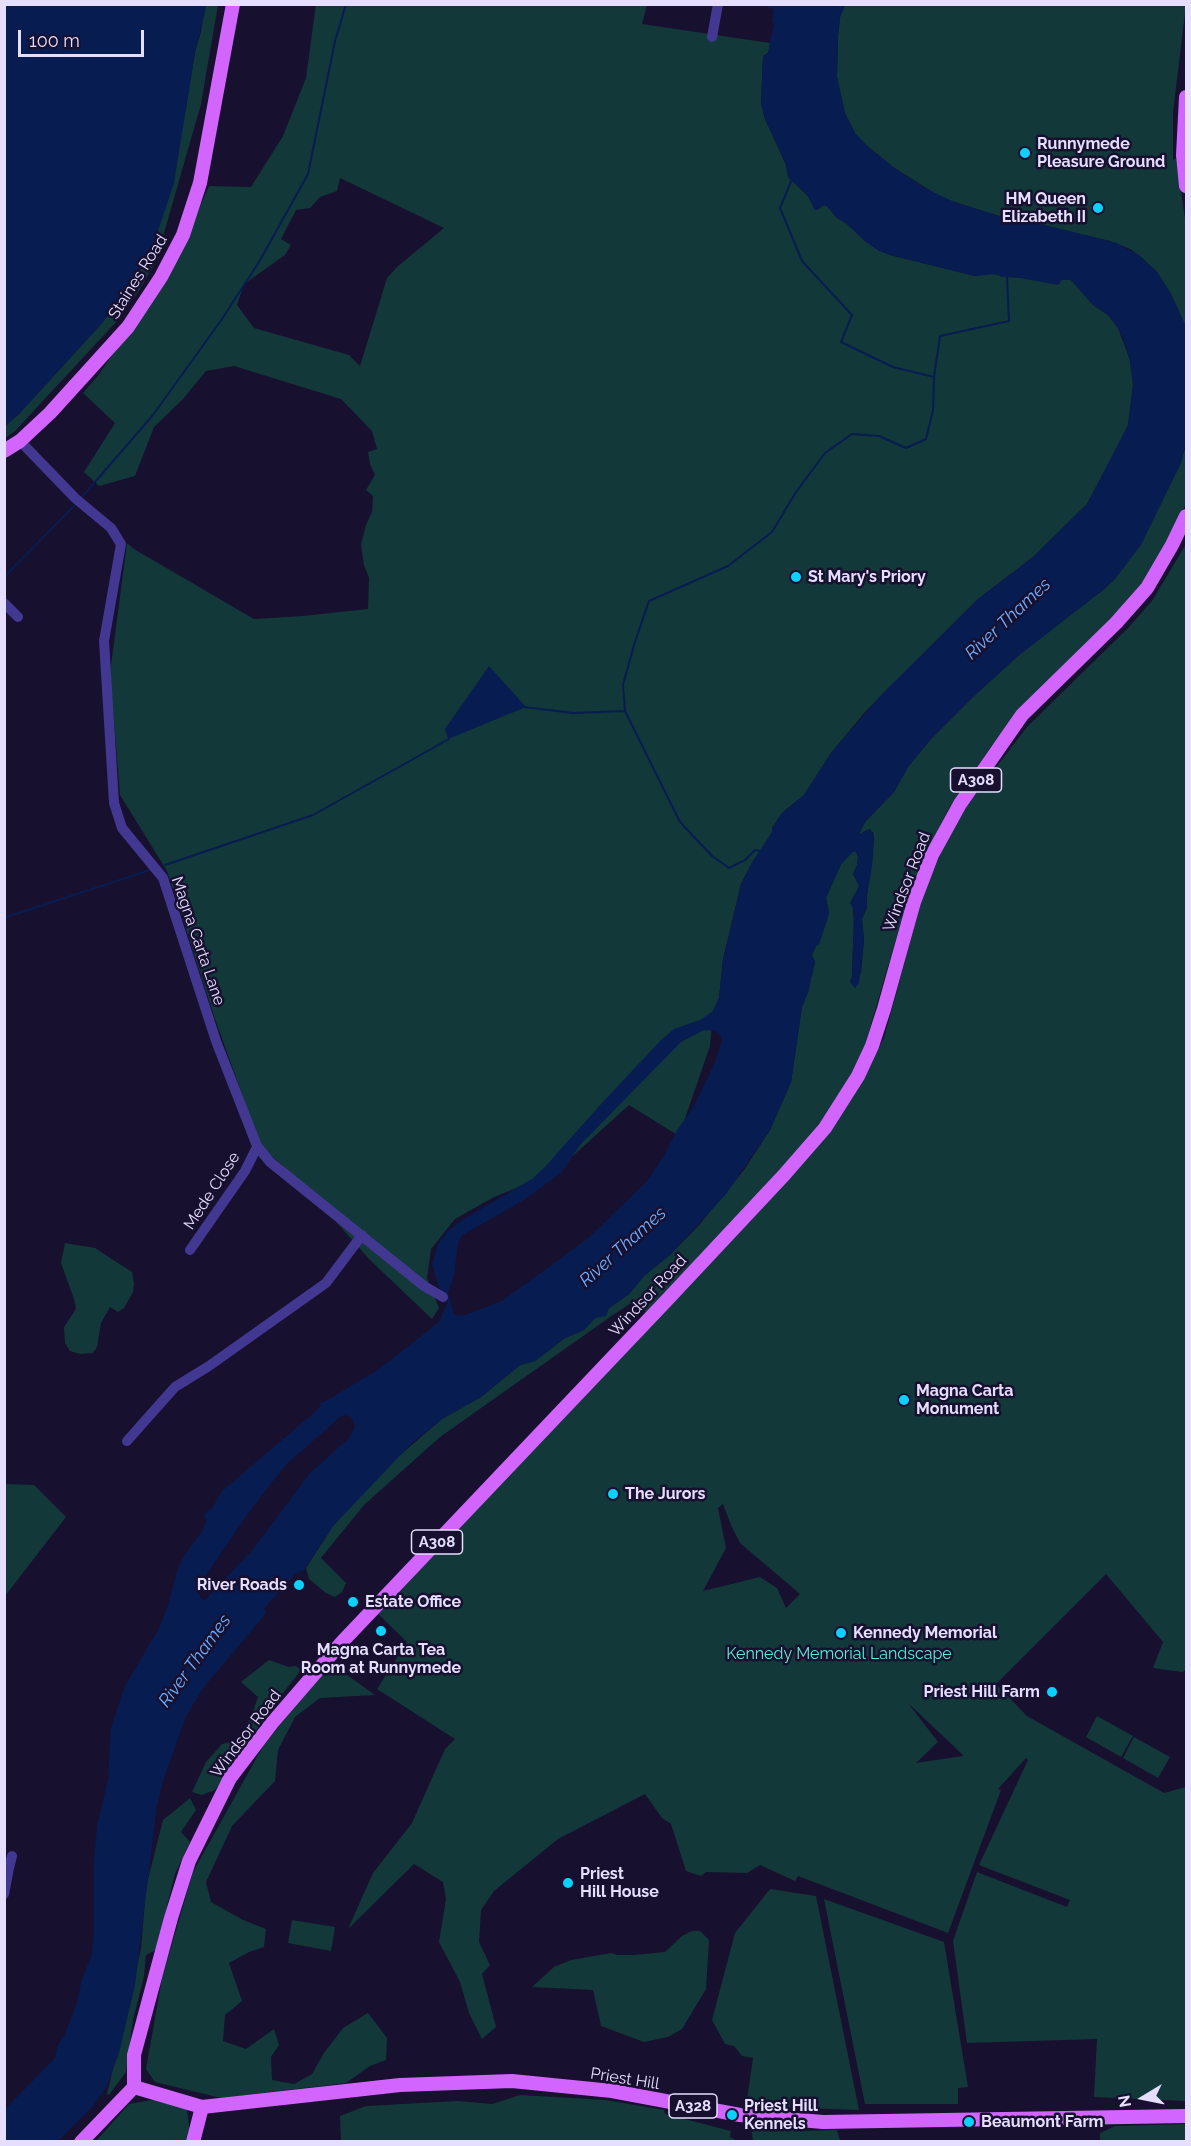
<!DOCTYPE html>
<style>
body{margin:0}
#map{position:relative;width:1191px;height:2146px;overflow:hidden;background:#18102f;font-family:Raleway,sans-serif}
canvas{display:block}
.frame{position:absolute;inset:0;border:6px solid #e5deff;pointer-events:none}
.north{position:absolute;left:1113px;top:2068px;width:60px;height:60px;-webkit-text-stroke:4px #18102f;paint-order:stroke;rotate:260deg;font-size:16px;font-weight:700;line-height:24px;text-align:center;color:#e5deff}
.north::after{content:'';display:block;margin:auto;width:21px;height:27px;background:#e5deff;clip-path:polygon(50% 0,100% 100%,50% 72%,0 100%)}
.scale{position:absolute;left:18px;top:30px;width:126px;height:27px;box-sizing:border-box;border:3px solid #e5deff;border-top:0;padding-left:8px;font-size:18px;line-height:21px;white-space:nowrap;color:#e5deff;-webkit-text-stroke:4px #18102f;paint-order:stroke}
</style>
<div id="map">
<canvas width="1191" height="2146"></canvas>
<div class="frame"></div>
<div class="north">N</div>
<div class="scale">100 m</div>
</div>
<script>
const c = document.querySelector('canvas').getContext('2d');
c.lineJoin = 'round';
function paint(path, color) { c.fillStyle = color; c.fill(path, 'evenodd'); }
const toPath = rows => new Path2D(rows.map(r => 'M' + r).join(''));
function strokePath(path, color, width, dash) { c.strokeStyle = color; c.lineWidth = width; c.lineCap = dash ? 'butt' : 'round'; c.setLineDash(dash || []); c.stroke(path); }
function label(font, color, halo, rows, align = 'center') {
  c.font = font + ' Raleway,sans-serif'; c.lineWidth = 5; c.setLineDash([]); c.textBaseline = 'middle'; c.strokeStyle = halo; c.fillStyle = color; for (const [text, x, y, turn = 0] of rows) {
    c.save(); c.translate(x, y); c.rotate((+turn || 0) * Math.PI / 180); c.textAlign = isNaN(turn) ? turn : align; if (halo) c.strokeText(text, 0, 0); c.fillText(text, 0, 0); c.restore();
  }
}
paint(toPath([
 [316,4,647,5,642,24,770,43,768,53,763,56,761,104,765,119,786,165,788,177,808,196,815,210,817,210,824,205,827,206,836,217,847,224,866,242,890,255,975,276,990,273,1004,277,1071,280,1093,305,1108,315,1118,328,1130,360,1133,385,1128,425,1124,435,1087,504,1033,557,978,599,865,712,831,753,804,795,784,811,772,828,772,832,767,841,753,861,741,884,723,959,719,998,713,1011,710,1046,679,1136,629,1105,554,1173,494,1197,455,1219,431,1249,427,1278,439,1308,432,1319,369,1259,323,1207,281,1164,261,1147,215,1019,167,871,120,795,110,673,127,543,134,549,254,619,303,616,368,609,369,578,364,565,361,544,366,525,372,512,373,496,366,490,375,475,370,464,368,452,377,449,372,431,341,399,234,366,206,371,183,399,154,427,135,476,99,486,84,472,115,423,83,393,97,377,171,271,209,186,251,187,283,136,306,78],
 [340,178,444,228,397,267,387,278,360,366,349,355,254,328,237,305,244,284,285,255,291,245,281,239,296,210,310,208,320,197,337,191],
 [205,5,218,5,201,104,156,261,139,291,117,321,15,431,5,438,5,426,19,414,103,322,143,265,155,240,185,114,195,52,201,32],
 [845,5,1186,5,1173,112,1173,160,1176,158,1186,225,1186,327,1171,294,1157,272,1140,256,1130,249,1110,241,999,216,942,198,893,167,866,145,855,133,845,113,837,77,838,36,840,17],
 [1186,445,1186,504,1151,572,1125,607,1019,712,990,748,948,810,927,852,908,898,865,1045,853,1071,825,1119,804,1146,646,1312,634,1301,613,1315,440,1437,364,1505,321,1558,346,1583,342,1592,335,1597,326,1593,309,1579,306,1568,333,1526,392,1462,442,1419,481,1397,520,1365,535,1361,565,1338,584,1330,595,1318,629,1294,644,1276,671,1254,699,1225,744,1170,770,1130,791,1082,802,1007,808,992,815,962,812,955,816,946,819,944,829,913,826,898,841,864,852,852,856,852,858,856,857,865,853,874,859,885,856,895,852,899,854,922,852,976,850,982,861,973,864,940,862,919,867,907,867,895,872,864,874,836,873,832,867,830,861,834,859,834,865,822,894,792,908,767,930,740,973,697,1019,655,1103,590,1114,580,1124,567,1161,502,1180,465],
 [1186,544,1186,1670,1182,1672,1153,1668,1163,1642,1106,1574,996,1684,1027,1716,1164,1793,1186,1787,1186,2101,1094,2097,1097,2039,967,2043,953,1941,977,1872,1067,1907,1070,1900,979,1865,1028,1760,1026,1758,998,1789,1001,1790,948,1933,798,1876,795,1881,760,1865,747,1873,706,1872,701,1876,686,1871,671,1824,662,1818,645,1794,558,1839,494,1891,481,1910,479,1942,490,1965,482,1974,496,2027,482,2039,469,2013,460,1982,439,1942,446,1899,443,1882,414,1864,348,1929,373,1873,412,1823,445,1749,455,1739,377,1689,407,1642,376,1612,861,1083,884,1038,923,895,945,844,968,804,1027,727,1129,627,1152,601],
 [723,1504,731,1525,740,1543,800,1594,786,1608,777,1588,760,1577,703,1591,726,1548,718,1508],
 [908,1703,963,1755,963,1756,916,1763,938,1742],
 [65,1243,95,1248,132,1272,134,1283,133,1292,124,1308,118,1312,110,1307,101,1323,97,1347,93,1353,80,1354,70,1351,65,1343,64,1327,76,1309,74,1299,61,1263],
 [4,1484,34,1485,66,1517,5,1596],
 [269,1660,289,1667,296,1666,301,1670,273,1706,215,1790,202,1795,192,1792,206,1762,222,1744,236,1741,251,1717,258,1697,241,1682],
 [327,1665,347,1675,375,1695,320,1698,295,1717,278,1750,275,1781,232,1826,206,1882,211,1902,243,1920,266,1929,264,1947,249,1952,229,1963,242,2001,225,2015,223,2041,246,2049,274,2029,279,2045,271,2057,272,2080,294,2084,312,2074,324,2053,343,2028,368,2013,387,2038,386,2060,370,2066,346,2083,221,2098,155,2082,146,2069,162,1978,193,1872,262,1748],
 [1097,1716,1133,1736,1121,1757,1086,1737],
 [1134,1737,1170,1757,1158,1778,1123,1758],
 [190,1798,196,1810,181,1832,190,1842,175,1874,156,1950,146,1955,144,1976,133,2020,126,2072,109,2095,107,2094,141,1949,146,1887,163,1820],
 [770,1889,816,1896,859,2110,746,2106,753,2058,742,2056,734,2046,725,2044,712,2020,735,1933],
 [824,1899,944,1942,968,2087,958,2088,958,2104,865,2104],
 [292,1920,335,1927,331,1951,288,1943],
 [692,1931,700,1931,709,1940,706,1989,682,2029,668,2037,644,2042,601,2026,593,1990,532,1987,554,1967,571,1960,611,1953,617,1955,634,1955,665,1952,682,1936],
 [520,2095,606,2100,664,2110,665,2114,731,2131,730,2137,734,2139,734,2142,341,2141,340,2116,366,2106,458,2101,492,2104],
 [158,2099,187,2109,190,2135,186,2141,95,2142,129,2104],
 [1186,2124,1186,2141,1100,2141,1100,2133,1115,2126],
 [751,2125,768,2125,800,2131,837,2130,840,2141,753,2141]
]), '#12383a');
paint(toPath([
 [5,4,205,4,206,8,195,52,174,183,155,240,143,265,103,322,19,414,5,426],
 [769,5,845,5,840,17,838,36,837,77,845,113,855,133,866,145,893,167,923,187,954,202,999,216,1033,222,1117,243,1140,256,1157,272,1171,294,1186,327,1186,445,1180,465,1141,545,1114,580,1103,590,1019,655,973,697,930,740,908,767,894,792,865,822,859,834,870,829,874,836,872,864,867,895,867,907,862,919,864,940,859,983,855,988,850,982,852,976,854,911,850,903,859,886,853,874,857,865,858,856,856,852,853,852,841,864,826,898,829,913,819,944,816,946,812,955,815,962,808,992,802,1007,791,1082,770,1130,726,1194,671,1254,644,1276,629,1294,609,1308,606,1316,595,1318,584,1330,565,1338,535,1361,520,1365,481,1397,442,1419,411,1444,333,1526,304,1570,295,1574,270,1602,264,1609,266,1613,263,1617,204,1687,186,1716,163,1781,157,1805,135,1985,119,2053,106,2088,92,2107,58,2141,5,2141,4,2110,55,2058,57,2047,65,2034,76,2005,82,1979,91,1957,94,1936,94,1861,97,1826,108,1779,111,1728,125,1686,159,1628,167,1608,178,1568,185,1554,203,1530,206,1521,204,1514,212,1508,222,1491,310,1416,321,1406,319,1403,324,1402,379,1369,439,1322,448,1301,438,1285,432,1264,438,1244,448,1231,462,1220,532,1179,544,1168,601,1104,661,1040,674,1029,700,1020,713,1011,719,998,723,960,741,884,753,861,772,832,772,828,781,814,804,795,831,753,881,695,978,599,1033,557,1087,504,1128,425,1133,385,1130,360,1123,338,1118,328,1108,315,1093,305,1071,280,1062,280,1058,285,1015,277,1001,277,997,274,975,276,890,255,879,251,866,242,847,224,836,217,827,206,824,205,817,210,815,210,808,196,788,177,786,164,765,119,761,103,763,56,768,53,774,23,772,22,774,9,768,8],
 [704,1030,715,1031,720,1034,722,1041,715,1062,694,1106,677,1130,664,1156,646,1182,587,1239,502,1301,468,1314,459,1316,454,1314,448,1293,454,1276,458,1243,461,1236,524,1200,562,1172,580,1145,681,1042],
 [345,1415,351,1417,355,1427,350,1437,310,1473,254,1548,205,1600,202,1600,198,1592,199,1586,247,1515,277,1476,287,1464,340,1417],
 [489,666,526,707,448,739,445,729]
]), '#071c51');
strokePath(toPath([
 [792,179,780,208,802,261,852,315,841,342,893,367,934,377],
 [82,497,153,415,222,319,259,262,308,174,335,41,346,4],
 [4,577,76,504],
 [524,707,573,713,625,711,680,822,712,856,729,868,745,860,755,850,760,851],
 [625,711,623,685,634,645,649,601,728,566,772,532,796,492,825,453,852,434,879,436,906,448,926,439,933,410,934,377,940,336,1009,321,1007,277],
 [165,865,313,815,449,739],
 [4,918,150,870]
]), '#071c51', 2);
strokePath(toPath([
 [712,37,718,4],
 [20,441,75,498,111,528,121,544,104,641,114,803,122,828,163,878,216,1041,257,1146,270,1162,424,1286,443,1297],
 [4,603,18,617],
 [190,1250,245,1171,257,1147],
 [127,1441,175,1387,209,1366,326,1283,362,1235],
 [4,1867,9,1868,4,1894],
 [9,1868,12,1856]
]), '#433891', 10);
strokePath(toPath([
 [1186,97,1183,155,1186,186],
 [4,451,20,441,50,413,128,327,161,277,183,235,200,183,233,4],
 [134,2087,134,2055,171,1918,189,1861,230,1778,272,1723,342,1642,666,1301,784,1175,825,1128,858,1076,872,1046,884,1009,914,902,932,855,960,804,1022,715,1116,623,1147,588,1172,545,1186,516],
 [134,2087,202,2107,400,2085,512,2081,612,2091,740,2115,823,2122,1186,2116],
 [81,2142,134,2087],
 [193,2142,202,2107]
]), '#d365ff', 14);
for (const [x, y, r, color] of [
 [1025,153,6,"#0ad2ff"],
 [1098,208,6,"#0ad2ff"],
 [796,577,6,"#0ad2ff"],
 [904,1400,6,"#0ad2ff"],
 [613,1494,6,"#0ad2ff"],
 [299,1585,6,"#0ad2ff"],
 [353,1602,6,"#0ad2ff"],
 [381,1631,6,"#0ad2ff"],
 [841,1633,6,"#0ad2ff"],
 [1052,1692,6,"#0ad2ff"],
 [568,1883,6,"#0ad2ff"],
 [732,2115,6,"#0ad2ff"],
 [969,2122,6,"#0ad2ff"]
]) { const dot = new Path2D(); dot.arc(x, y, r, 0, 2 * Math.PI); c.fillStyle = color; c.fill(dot); strokePath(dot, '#18102f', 2); }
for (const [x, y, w] of [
 [976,780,51],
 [437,1542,51],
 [693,2106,48]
]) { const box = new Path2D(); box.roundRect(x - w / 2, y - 12, w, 24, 4.5); c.fillStyle = '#18102f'; c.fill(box); strokePath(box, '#e5deff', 1.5); }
label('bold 15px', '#e5deff', null, [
 ["A308",976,780],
 ["A308",437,1542],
 ["A328",693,2106]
]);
label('bold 16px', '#e5deff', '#18102f', [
 ["Runnymede",1037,144],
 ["Pleasure Ground",1037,162],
 ["HM Queen",1086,199,"right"],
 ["Elizabeth II",1086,217,"right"],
 ["St Mary's Priory",808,577],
 ["Magna Carta",916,1391],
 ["Monument",916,1409],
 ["The Jurors",625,1494],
 ["River Roads",287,1585,"right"],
 ["Estate Office",365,1602],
 ["Kennedy Memorial",853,1633],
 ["Magna Carta Tea",381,1650,"center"],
 ["Room at Runnymede",381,1668,"center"],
 ["Priest Hill Farm",1040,1692,"right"],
 ["Priest",580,1874],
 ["Hill House",580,1892],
 ["Priest Hill",744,2106],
 ["Kennels",744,2124],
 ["Beaumont Farm",981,2122]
], 'left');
label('16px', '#e5deff', '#18102f', [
 ["Staines Road",138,277,-58],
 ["Windsor Road",907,882,-69],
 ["Magna Carta Lane",198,941,71],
 ["Mede Close",212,1191,-57],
 ["Windsor Road",648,1296,-47],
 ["Windsor Road",246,1734,-53],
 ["Priest Hill",625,2079,9]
]);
label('16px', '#5fead3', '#18102f', [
 ["Kennedy Memorial Landscape",839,1654]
]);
label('italic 18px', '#6caeff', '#18102f', [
 ["River Thames",1008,619,-43],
 ["River Thames",623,1247,-42],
 ["River Thames",195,1661,-54]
]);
</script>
